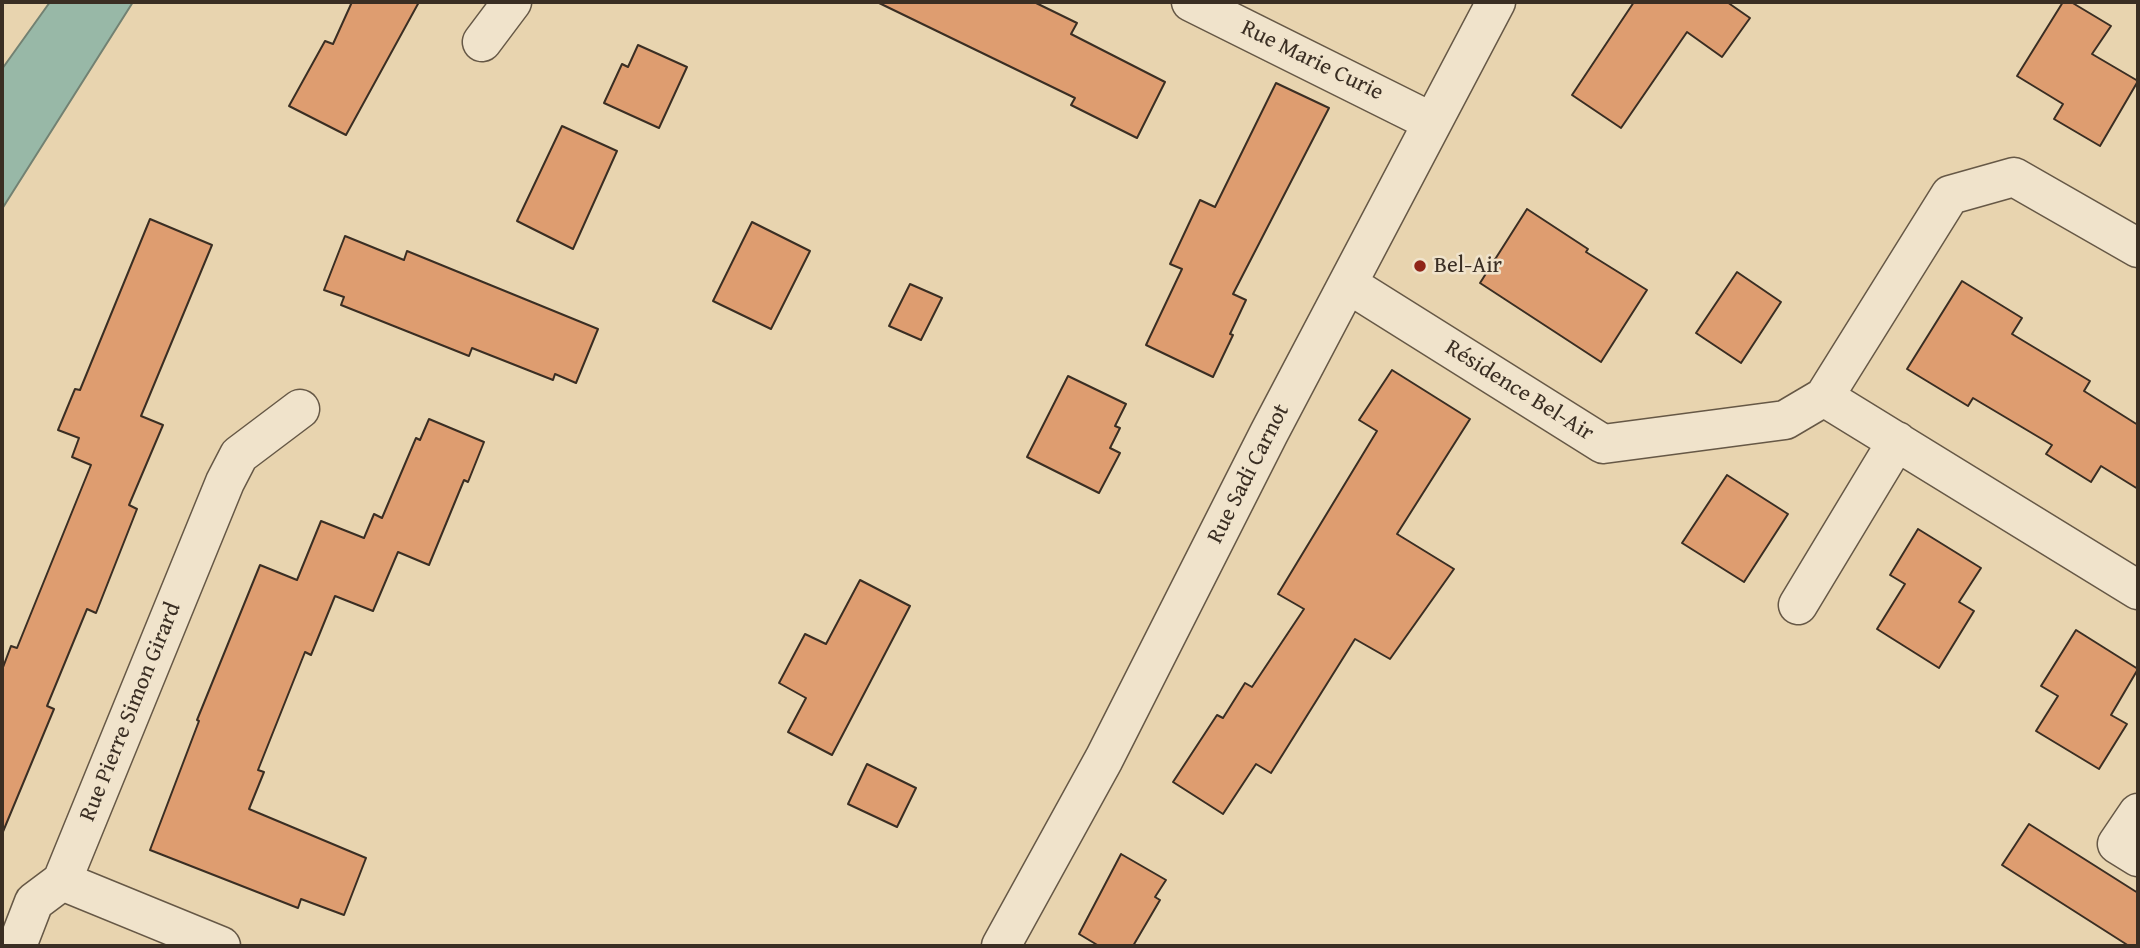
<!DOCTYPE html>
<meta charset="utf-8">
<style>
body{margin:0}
#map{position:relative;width:2140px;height:948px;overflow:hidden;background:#e8d4af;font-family:"Gentium Book Plus",serif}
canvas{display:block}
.frame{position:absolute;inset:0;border:4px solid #3a2e23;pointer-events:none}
</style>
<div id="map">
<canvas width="2140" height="948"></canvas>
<div class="frame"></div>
</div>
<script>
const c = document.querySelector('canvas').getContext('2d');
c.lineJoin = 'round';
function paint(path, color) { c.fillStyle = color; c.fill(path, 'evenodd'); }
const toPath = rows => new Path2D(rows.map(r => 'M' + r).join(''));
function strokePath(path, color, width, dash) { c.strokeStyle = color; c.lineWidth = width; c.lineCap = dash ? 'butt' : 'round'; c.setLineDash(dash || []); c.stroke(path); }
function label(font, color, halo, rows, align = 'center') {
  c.font = font + ' "Gentium Book Plus",serif'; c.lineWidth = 5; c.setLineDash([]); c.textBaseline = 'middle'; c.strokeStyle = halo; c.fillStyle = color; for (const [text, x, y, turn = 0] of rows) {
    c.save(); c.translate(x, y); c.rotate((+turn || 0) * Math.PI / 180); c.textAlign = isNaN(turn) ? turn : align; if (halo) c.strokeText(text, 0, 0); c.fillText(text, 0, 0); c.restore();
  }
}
const water = toPath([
 [50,2,133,2,2,209,2,69,50,2]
]);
paint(water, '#98b8a7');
strokePath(water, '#728172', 2);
const building = toPath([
 [352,2,419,2,346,135,289,106,325,41,333,44,352,2],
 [877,2,1034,2,1077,23,1071,34,1165,82,1137,138,1071,105,1075,98,877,2],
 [1634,2,1727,2,1750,18,1722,57,1687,32,1621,128,1572,95,1634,2],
 [2063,2,2071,2,2111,26,2092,54,2138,81,2100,146,2054,119,2063,104,2017,76,2063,2],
 [638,45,687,67,659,128,604,103,622,64,628,67,638,45],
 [1276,83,1329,108,1233,294,1246,300,1230,334,1233,335,1213,377,1146,345,1182,269,1170,264,1200,200,1215,207,1276,83],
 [562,126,617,151,573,249,517,221,562,126],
 [1527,209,1588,249,1586,252,1647,290,1601,362,1480,283,1527,209],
 [150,219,212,245,141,416,163,425,129,505,137,509,96,613,87,609,47,706,54,709,2,834,2,670,11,646,17,648,91,465,72,457,79,438,58,430,75,389,80,390,150,219],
 [752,222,810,251,771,329,713,301,752,222],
 [345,236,404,260,407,251,598,329,576,383,555,374,553,380,472,348,469,356,341,305,344,297,324,290,345,236],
 [1737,272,1781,302,1741,363,1696,333,1737,272],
 [1962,281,2022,318,2012,334,2090,381,2084,391,2138,425,2138,489,2101,466,2091,482,2046,454,2052,445,1973,398,1968,406,1907,369,1962,281],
 [910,284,942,298,921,340,889,326,910,284],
 [1392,370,1470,419,1397,534,1454,569,1390,659,1355,639,1271,773,1256,764,1223,814,1173,782,1217,715,1223,718,1245,683,1252,687,1304,609,1278,594,1377,431,1359,420,1392,370],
 [1068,376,1126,404,1115,426,1120,428,1110,448,1120,453,1099,493,1027,457,1068,376],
 [429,419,484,442,468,482,464,480,429,565,398,552,373,611,335,596,311,655,305,652,258,770,264,772,249,809,366,858,344,915,301,899,298,908,150,850,199,721,197,720,260,565,297,580,321,521,364,538,374,514,382,518,416,438,420,440,429,419],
 [1727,475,1788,514,1744,582,1682,543,1727,475],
 [1918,529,1981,568,1959,602,1974,611,1939,668,1877,629,1905,584,1890,575,1918,529],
 [860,580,910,606,832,755,788,732,806,698,779,683,805,634,826,644,860,580],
 [2076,630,2138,669,2111,715,2127,724,2099,769,2036,731,2058,696,2041,686,2076,630],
 [867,764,916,788,897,827,848,804,867,764],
 [2029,824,2138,893,2138,946,2129,946,2002,865,2029,824],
 [1121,854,1166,880,1155,897,1160,900,1133,946,1099,946,1079,934,1121,854]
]);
paint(building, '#de9d70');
strokePath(building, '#3a2e23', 2);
const minor = toPath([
 [1191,2,1432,122],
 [482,42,512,2],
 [1348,284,1603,444,1785,420,1824,397,1950,195,2014,177,2138,248],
 [1824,397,2138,590],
 [1798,605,1897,441],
 [2138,813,2117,844,2138,857],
 [17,946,34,902,62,881],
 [221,946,62,881,225,482,239,455,300,409],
 [1001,946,1104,759,1269,433,1496,2]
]);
strokePath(minor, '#665846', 41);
strokePath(minor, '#f0e3cb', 38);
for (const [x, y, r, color] of [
 [1420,266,7,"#8f2418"]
]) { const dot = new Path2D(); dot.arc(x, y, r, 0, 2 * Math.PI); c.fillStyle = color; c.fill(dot); strokePath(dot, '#f0e3cb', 2.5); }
label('23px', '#3a2e23', '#f0e3cb', [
 ["Rue Marie Curie",1312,61,26],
 ["Résidence Bel-Air",1519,391,32],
 ["Rue Sadi Carnot",1249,474,-63],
 ["Rue Pierre Simon Girard",131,712,-68]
]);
label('23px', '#3a2e23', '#f0e3cb', [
 ["Bel-Air",1434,266]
], 'left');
</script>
